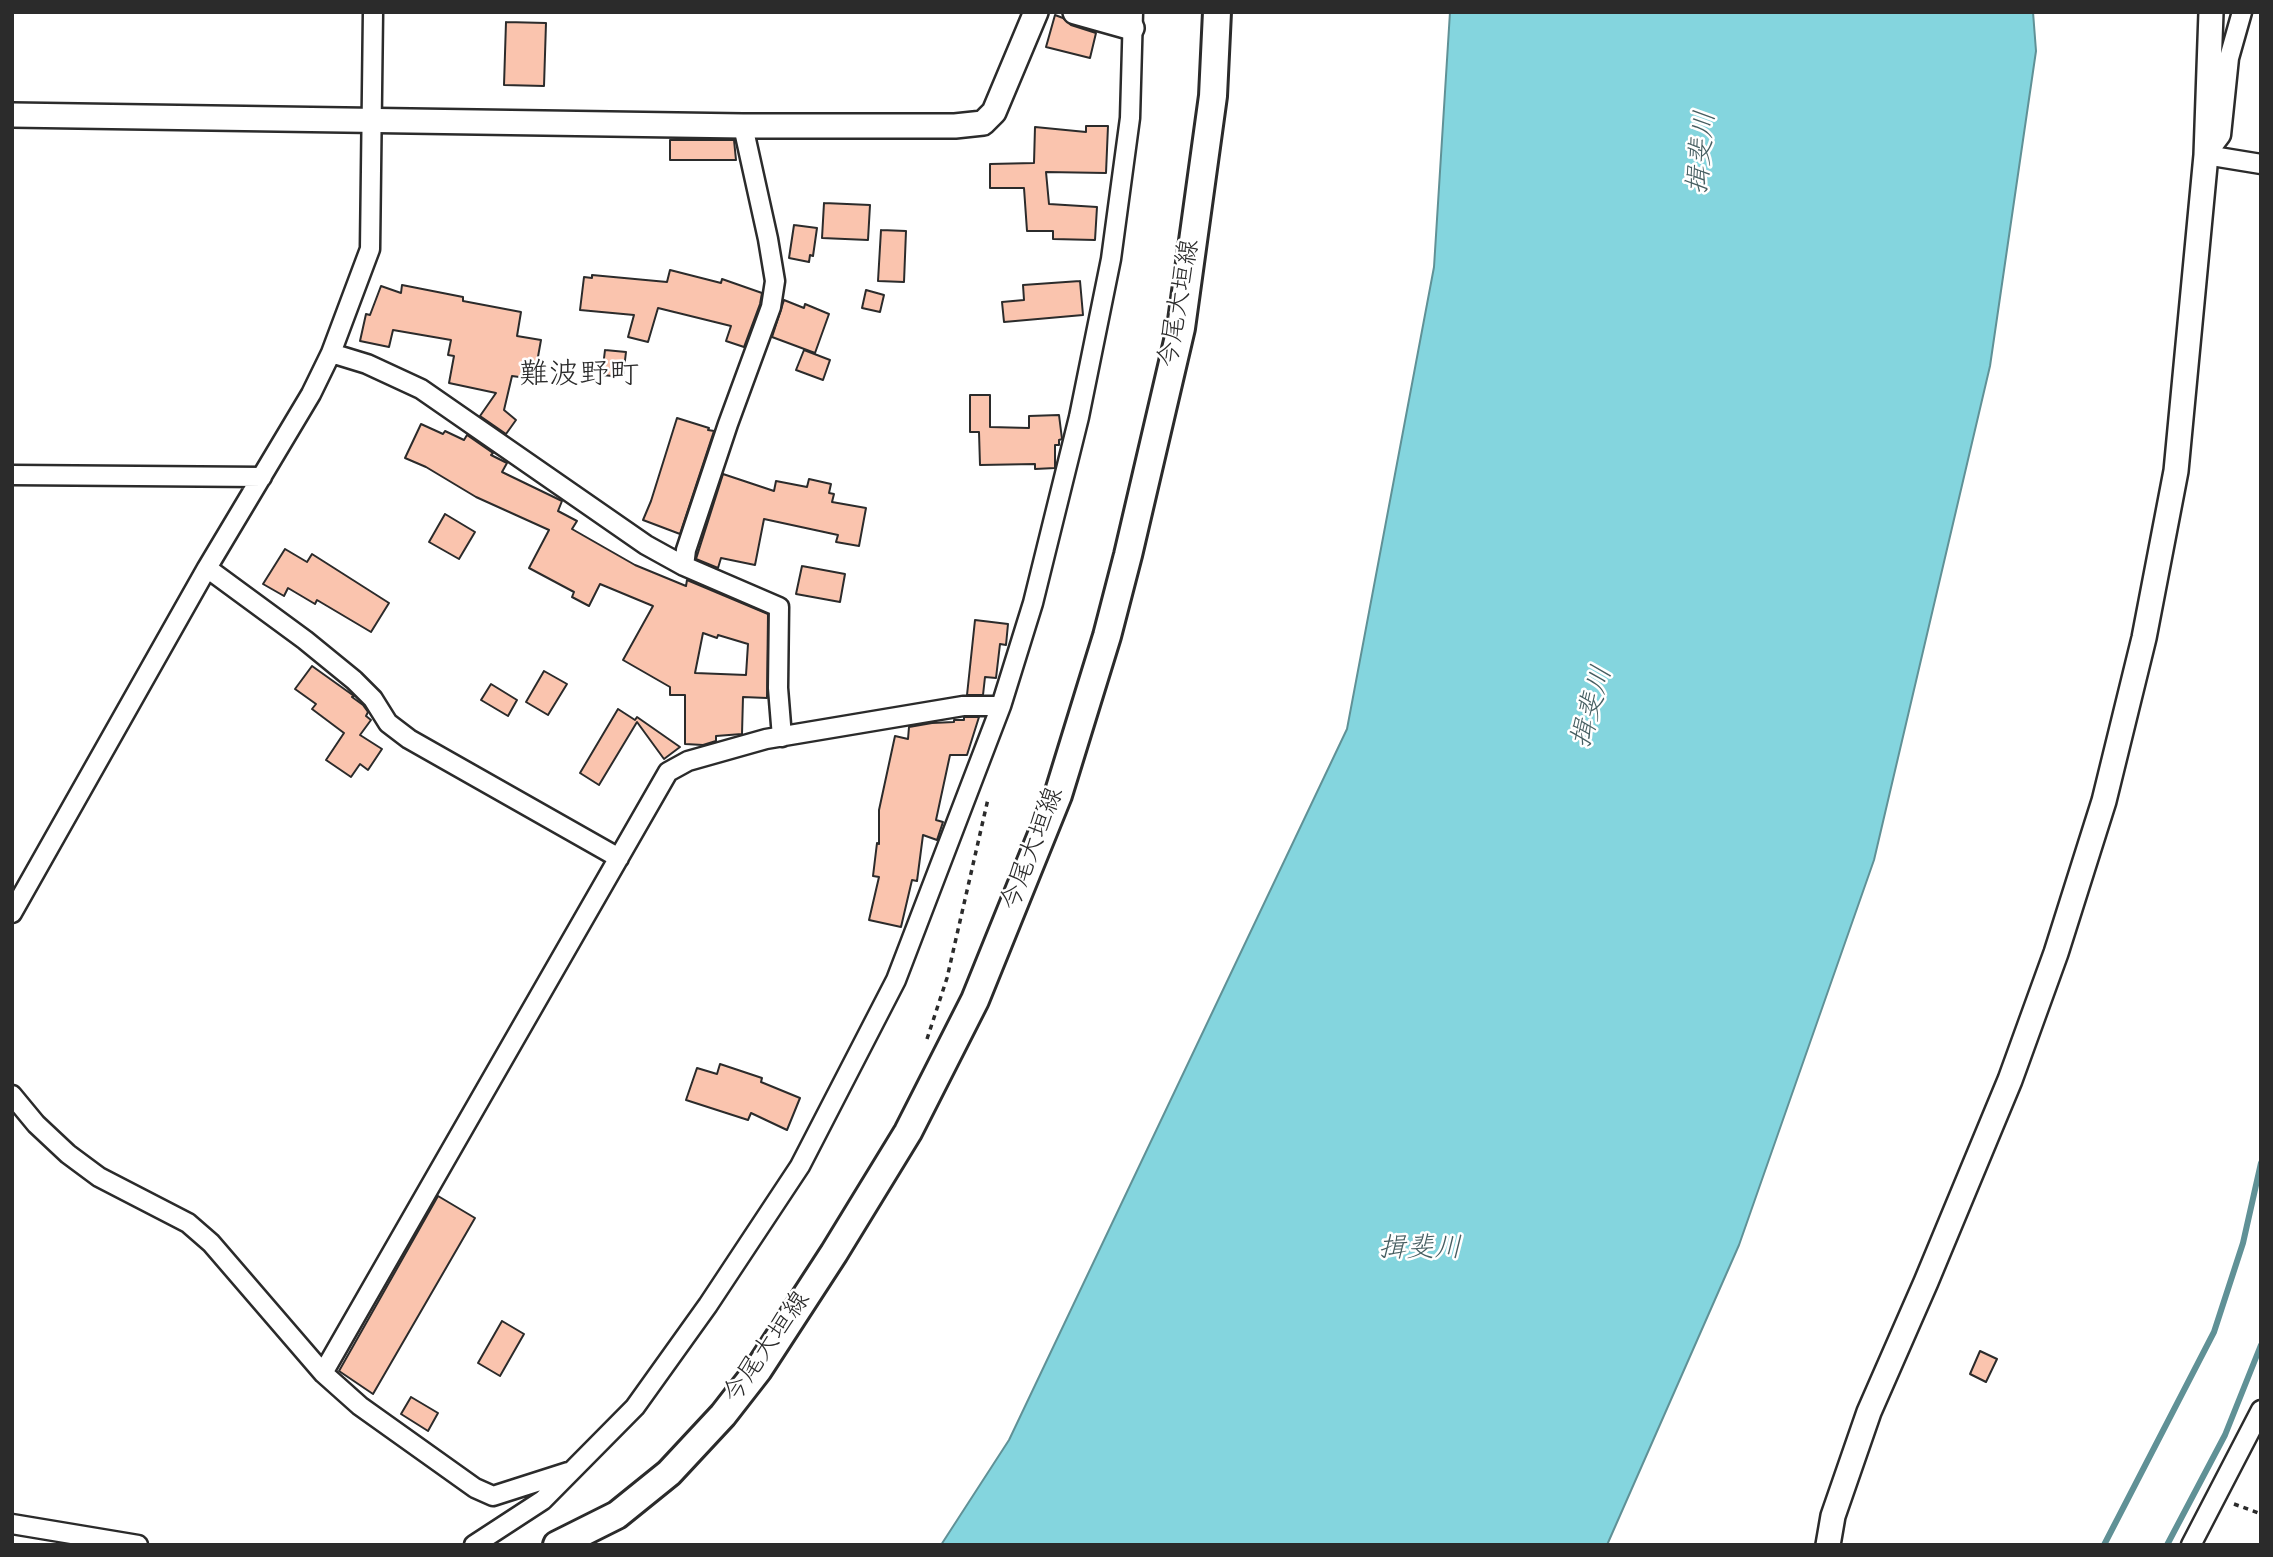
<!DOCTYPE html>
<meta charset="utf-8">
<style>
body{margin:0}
#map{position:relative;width:2273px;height:1557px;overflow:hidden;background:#fff;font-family:"Gochi Hand",sans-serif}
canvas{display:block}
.frame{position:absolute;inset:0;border:14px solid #2b2b2b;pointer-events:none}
</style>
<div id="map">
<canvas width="2273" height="1557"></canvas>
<div class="frame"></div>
</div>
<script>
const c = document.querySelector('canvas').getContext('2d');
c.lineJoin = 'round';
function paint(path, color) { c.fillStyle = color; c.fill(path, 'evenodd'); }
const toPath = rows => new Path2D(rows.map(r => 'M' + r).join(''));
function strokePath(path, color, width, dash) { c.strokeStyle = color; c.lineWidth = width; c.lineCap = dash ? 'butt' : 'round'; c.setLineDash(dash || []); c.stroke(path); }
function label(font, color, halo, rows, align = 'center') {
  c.font = font + ' "Gochi Hand","Klee One",sans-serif'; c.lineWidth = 5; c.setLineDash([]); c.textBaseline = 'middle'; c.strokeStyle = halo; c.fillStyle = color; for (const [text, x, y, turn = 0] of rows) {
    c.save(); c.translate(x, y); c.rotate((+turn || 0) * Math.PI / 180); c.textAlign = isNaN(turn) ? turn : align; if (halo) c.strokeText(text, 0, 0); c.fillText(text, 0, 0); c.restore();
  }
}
const water = toPath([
 [1450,12,2033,12,2036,51,1990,366,1874,860,1739,1245,1607,1545,941,1545,1009,1440,1347,729,1434,267,1450,12]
]);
paint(water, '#84d5de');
strokePath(water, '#609196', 2);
strokePath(toPath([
 [2104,1545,2214,1332,2243,1243,2261,1163],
 [2167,1545,2225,1435,2261,1345]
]), '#609196', 6);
const building = toPath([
 [1055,15,1063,18,1071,25,1096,33,1090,58,1046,47,1055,15],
 [506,22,546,23,544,86,504,85,506,22],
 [1086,126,1108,126,1106,173,1046,172,1049,204,1097,207,1095,240,1053,239,1053,231,1027,231,1024,188,990,188,990,164,1034,163,1035,127,1086,132,1086,126],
 [670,140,734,140,736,160,670,160,670,140],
 [824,203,870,205,868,240,822,238,824,203],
 [794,225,817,228,813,256,810,255,809,262,789,258,794,225],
 [881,230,906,231,904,282,878,281,881,230],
 [670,270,721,283,722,279,762,293,760,304,744,347,726,341,731,326,658,308,648,342,628,337,634,315,580,310,584,277,592,278,592,275,667,282,670,270],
 [1080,281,1083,315,1004,322,1002,302,1024,300,1023,285,1080,281],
 [402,285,463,297,463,301,521,312,517,336,541,340,534,379,512,376,504,410,516,420,506,434,480,416,496,393,449,383,454,356,448,355,451,340,393,330,389,347,360,341,366,314,370,315,381,286,401,293,402,285],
 [866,290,884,295,880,312,862,308,866,290],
 [784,300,804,308,805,304,829,314,815,353,772,337,784,300],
 [605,350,626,352,623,377,602,375,605,350],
 [804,350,830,360,823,380,796,370,804,350],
 [970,395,990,395,990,427,1029,428,1029,416,1059,415,1062,439,1059,440,1059,445,1055,445,1055,468,1035,469,1035,464,980,465,979,432,970,432,970,395],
 [677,418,709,428,708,430,714,431,680,534,643,520,651,501,677,418],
 [421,424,443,434,445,431,464,440,467,435,493,453,491,455,507,463,502,472,562,501,558,511,577,521,572,529,635,565,686,586,687,580,768,614,767,698,743,697,742,734,716,736,716,741,703,745,685,744,685,695,670,695,670,687,623,660,653,606,600,584,589,606,572,597,574,592,529,568,549,530,476,497,426,467,405,458,421,424],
 [703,633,717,638,718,635,748,644,746,675,695,673,703,633],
 [723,474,774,491,776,481,807,487,809,479,831,484,829,493,834,494,832,502,866,508,859,546,836,542,838,535,764,519,755,565,721,558,718,568,696,559,723,474],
 [445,514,475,532,459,559,429,542,445,514],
 [285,549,307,562,312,554,389,603,371,632,317,600,315,604,288,588,284,596,263,584,285,549],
 [802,566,845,574,840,602,796,594,802,566],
 [975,620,1008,624,1006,645,1000,644,996,678,985,677,983,695,967,695,975,620],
 [312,666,354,696,352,697,363,705,368,712,366,716,371,720,360,735,382,749,368,770,360,764,351,777,326,760,344,733,312,709,316,704,295,689,312,666],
 [544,671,567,684,548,715,526,702,544,671],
 [491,684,517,700,508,716,481,700,491,684],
 [618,709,635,720,637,717,680,747,664,759,637,722,599,785,580,773,618,709],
 [964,717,979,717,967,755,950,755,936,820,943,822,937,840,923,835,917,881,912,880,901,927,869,920,879,877,873,876,877,843,879,844,879,810,895,736,908,739,909,727,932,723,954,722,954,720,964,720,964,717],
 [720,1064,762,1078,761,1082,800,1098,787,1130,751,1113,748,1120,686,1100,697,1068,717,1074,720,1064],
 [438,1196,475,1218,373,1394,339,1371,438,1196],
 [502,1321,524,1334,500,1376,478,1363,502,1321],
 [1980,1351,1997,1359,1986,1382,1970,1374,1980,1351],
 [411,1397,438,1413,428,1431,401,1414,411,1397]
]);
paint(building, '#fac4ae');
strokePath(building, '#2b2b2b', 2);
const minor = toPath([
 [2242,12,2229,58,2221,135,2206,155,2261,164],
 [331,353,367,364,421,389,646,545,684,566,779,607,778,688,782,737],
 [12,475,262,477],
 [684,566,686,550,728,424,771,307,775,281,768,239,743,126],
 [207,568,305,640,354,680,373,699,388,723,409,739,619,858],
 [12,913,207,568,311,394,331,353,370,249,373,12],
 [12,1095,36,1124,68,1154,99,1177,188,1223,211,1243,323,1373,360,1406,475,1488,493,1496,568,1472],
 [323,1373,668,772,688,761,766,739,963,706,1001,706],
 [12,1524,138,1545],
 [474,1545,543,1500,635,1407,708,1305,800,1166,896,980,1001,706,1033,603,1079,417,1111,259,1130,118,1133,12],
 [2191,1545,2261,1410]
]);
const tertiary = toPath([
 [1075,12,1132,28],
 [12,115,743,126,955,126,983,123,994,112,1036,12],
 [1828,1545,1833,1516,1869,1412,1926,1282,2010,1080,2056,953,2104,801,2144,638,2176,471,2206,155,2211,12]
]);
const secondary = toPath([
 [557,1545,617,1515,669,1473,723,1415,758,1370,834,1253,908,1132,975,1000,1058,795,1107,636,1128,555,1181,328,1213,96,1217,12]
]);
strokePath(minor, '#2b2b2b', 23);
strokePath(tertiary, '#2b2b2b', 28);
strokePath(secondary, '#2b2b2b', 32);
strokePath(toPath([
 [927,1039,947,978,988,799],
 [2234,1504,2261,1514]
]), '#2b2b2b', 3.5, [5, 5]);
strokePath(minor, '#fff', 18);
strokePath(tertiary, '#fff', 23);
strokePath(secondary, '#fff', 26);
label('26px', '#2b2b2b', '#fff', [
 ["今尾大垣線",1182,304,-80],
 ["今尾大垣線",1035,850,-69],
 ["今尾大垣線",769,1349,-55]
]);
label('italic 28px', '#465e61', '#fff', [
 ["揖斐川",1705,153,-84],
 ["揖斐川",1595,708,-74],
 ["揖斐川",1420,1252]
]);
label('30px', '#2b2b2b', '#fff', [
 ["難波野町",579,378]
]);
</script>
